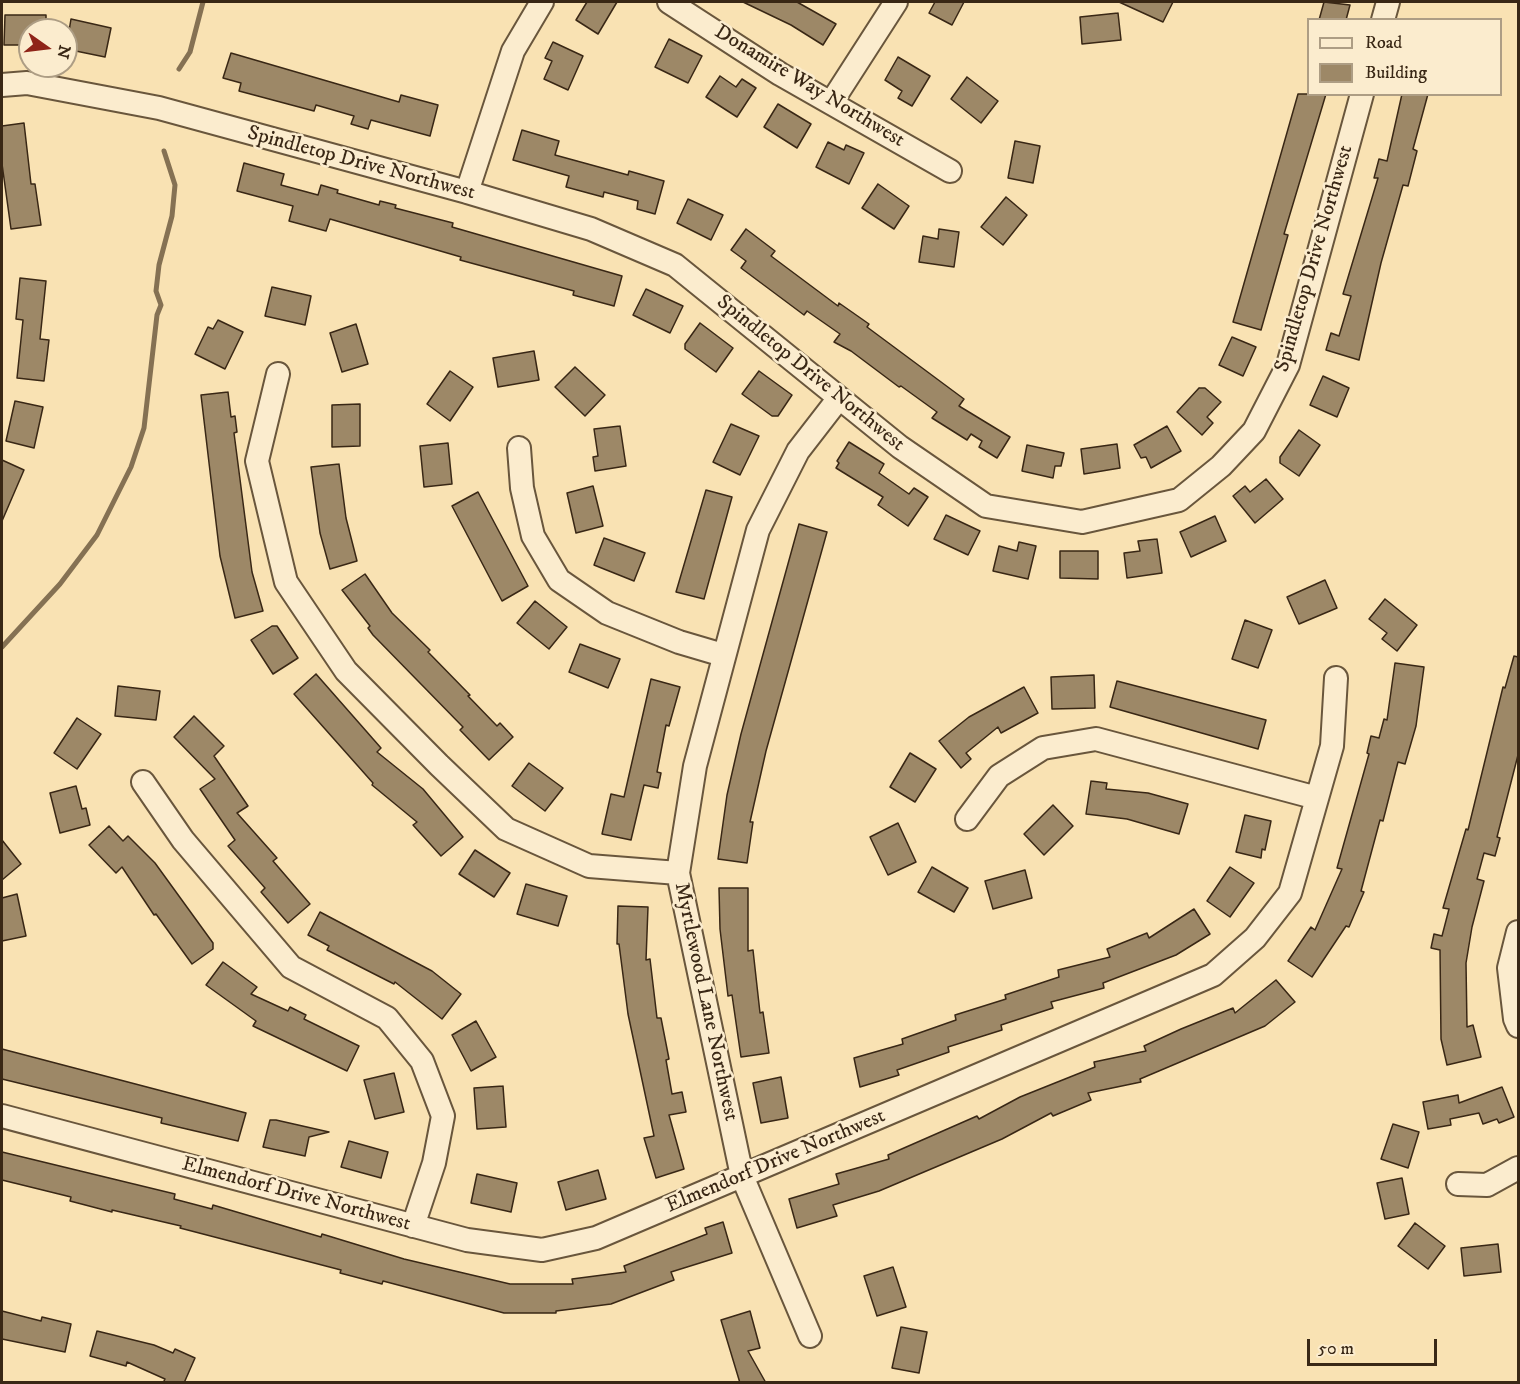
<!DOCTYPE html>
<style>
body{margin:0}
#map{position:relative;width:1520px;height:1384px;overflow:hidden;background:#f9e2b3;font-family:"IM FELL DW Pica",serif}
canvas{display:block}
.frame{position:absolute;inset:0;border:3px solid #392715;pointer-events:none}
.legend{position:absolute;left:1307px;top:18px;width:195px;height:78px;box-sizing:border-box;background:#fbecce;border:2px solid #ad9d84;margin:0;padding:8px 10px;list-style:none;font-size:18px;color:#392715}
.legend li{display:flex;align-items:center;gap:12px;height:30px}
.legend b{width:30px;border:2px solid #ad9d84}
.north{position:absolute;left:18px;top:18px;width:60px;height:60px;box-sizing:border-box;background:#fbecce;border:2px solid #ad9d84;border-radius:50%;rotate:104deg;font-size:16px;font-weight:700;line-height:24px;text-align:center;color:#392715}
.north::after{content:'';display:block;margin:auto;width:21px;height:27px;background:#8f2418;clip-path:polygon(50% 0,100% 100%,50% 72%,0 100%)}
.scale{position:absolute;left:1307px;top:1339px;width:130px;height:27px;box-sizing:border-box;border:3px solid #392715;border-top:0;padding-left:8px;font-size:18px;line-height:21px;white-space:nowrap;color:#392715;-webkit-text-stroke:4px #fbecce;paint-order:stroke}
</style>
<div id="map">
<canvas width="1520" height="1384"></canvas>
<div class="frame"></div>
<ul class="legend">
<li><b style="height:8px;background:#fbecce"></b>Road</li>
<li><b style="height:16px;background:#9d8867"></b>Building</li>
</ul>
<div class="north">N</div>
<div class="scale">50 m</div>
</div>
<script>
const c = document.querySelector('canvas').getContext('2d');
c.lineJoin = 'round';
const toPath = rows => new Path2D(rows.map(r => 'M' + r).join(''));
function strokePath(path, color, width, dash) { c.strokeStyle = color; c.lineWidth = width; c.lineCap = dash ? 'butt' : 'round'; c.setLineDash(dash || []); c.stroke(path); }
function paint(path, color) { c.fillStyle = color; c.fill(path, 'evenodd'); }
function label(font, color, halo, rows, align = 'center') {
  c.font = font + ' "IM FELL DW Pica",serif'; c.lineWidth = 5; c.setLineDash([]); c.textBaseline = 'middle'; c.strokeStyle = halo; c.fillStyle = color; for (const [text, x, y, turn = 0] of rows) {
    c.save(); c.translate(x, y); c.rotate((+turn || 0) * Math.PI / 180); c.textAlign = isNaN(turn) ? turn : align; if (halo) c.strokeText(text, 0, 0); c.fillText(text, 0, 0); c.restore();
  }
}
strokePath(toPath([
 [179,69,190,52,203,2],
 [2,647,60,584,97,535,131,467,144,428,157,315,161,305,156,291,159,265,172,216,175,185,164,151]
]), '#857153', 5);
const building = toPath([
 [587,2,617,2,598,34,576,20,587,2],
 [743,2,797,2,836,24,823,45,791,25,743,2],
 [935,2,964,2,952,25,929,13,935,2],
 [1119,2,1173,2,1163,22,1119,2],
 [1324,2,1350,5,1346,20,1319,20,1324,2],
 [1118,13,1121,40,1082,44,1080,17,1118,13],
 [5,15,46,15,46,30,30,30,30,45,4,45,5,15],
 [71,19,111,28,105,57,66,49,71,19],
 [669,39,702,56,688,83,655,67,669,39],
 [553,42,583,56,568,90,544,79,552,61,545,58,553,42],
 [231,53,399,102,401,95,438,105,430,136,371,120,368,129,351,124,354,116,316,105,314,111,239,91,241,83,223,78,231,53],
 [898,57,930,76,912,106,898,98,902,91,885,80,898,57],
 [720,76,736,87,742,79,756,88,737,117,706,97,720,76],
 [967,77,998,101,981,123,951,99,967,77],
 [1298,94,1326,94,1284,234,1288,235,1261,330,1233,322,1298,94],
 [1402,94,1428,94,1413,149,1417,151,1408,186,1403,185,1381,263,1359,360,1326,350,1331,333,1339,336,1351,296,1343,294,1378,178,1374,178,1379,159,1387,161,1402,94],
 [778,104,811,124,797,148,764,127,778,104],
 [24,123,31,184,35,184,41,225,11,229,2,164,2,126,24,123],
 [522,130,559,141,555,155,628,175,629,171,664,181,655,214,637,209,638,201,604,192,603,197,566,187,569,176,513,160,522,130],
 [1015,141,1040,146,1033,183,1008,178,1015,141],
 [828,142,844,150,846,145,864,153,849,184,816,167,828,142],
 [244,163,284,174,281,185,318,195,321,185,338,190,337,193,379,205,380,201,396,205,395,208,453,223,452,227,622,276,614,306,573,295,574,291,460,260,461,257,330,219,326,231,289,221,293,206,237,191,244,163],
 [878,184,909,206,894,229,862,208,878,184],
 [1006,197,1027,215,1003,245,981,227,1006,197],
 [688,199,723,215,711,240,677,223,688,199],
 [746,229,775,251,771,256,838,306,839,303,869,324,867,327,964,399,959,406,1010,437,997,458,979,447,982,441,971,434,967,440,932,418,937,412,901,386,899,387,851,351,834,342,840,334,807,311,804,315,741,268,746,261,731,250,746,229],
 [939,229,959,232,954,267,919,262,923,236,938,239,939,229],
 [20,278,46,281,40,339,49,340,44,381,17,378,23,320,16,319,20,278],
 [272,287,311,296,305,325,265,316,272,287],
 [646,289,683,306,670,333,633,315,646,289],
 [218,320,243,332,225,369,195,354,208,327,213,329,218,320],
 [700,323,733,348,716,372,685,349,685,344,700,323],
 [356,324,368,364,342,372,330,333,356,324],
 [1232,337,1256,347,1243,376,1219,365,1232,337],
 [534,351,539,380,498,387,493,358,534,351],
 [575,367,605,395,585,416,555,387,575,367],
 [450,371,473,387,450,421,427,404,450,371],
 [759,371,792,395,778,416,772,416,742,394,759,371],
 [1323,376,1349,388,1337,417,1310,405,1323,376],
 [1199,388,1205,388,1221,402,1207,417,1213,423,1202,435,1177,412,1199,388],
 [228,392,231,417,235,416,237,432,234,433,252,572,263,611,235,618,220,556,201,395,228,392],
 [15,401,43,407,34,448,6,441,15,401],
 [360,404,360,446,332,447,332,405,360,404],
 [731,424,759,436,740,475,713,462,731,424],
 [620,426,626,466,595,471,593,457,598,456,594,429,620,426],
 [1167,426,1181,451,1151,468,1146,457,1141,458,1134,445,1167,426],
 [1299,430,1320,445,1299,476,1280,463,1280,457,1299,430],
 [849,442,884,464,879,473,909,494,914,488,928,497,908,526,878,505,883,497,836,468,839,463,837,461,849,442],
 [448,443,452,484,424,487,420,446,448,443],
 [1117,444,1120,468,1084,474,1081,449,1117,444],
 [1027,445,1064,453,1061,466,1055,466,1053,478,1022,471,1027,445],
 [2,460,24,470,2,521,2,460],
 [339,464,346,518,357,561,330,569,320,533,311,467,339,464],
 [1266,479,1283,499,1255,523,1233,496,1245,486,1250,492,1266,479],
 [593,486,603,526,576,533,567,493,593,486],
 [706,490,732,497,704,599,676,592,706,490],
 [478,492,528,586,502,601,452,506,478,492],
 [946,515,980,531,968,555,934,539,946,515],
 [1215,516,1226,541,1191,557,1180,532,1215,516],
 [799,524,827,532,766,751,750,822,753,822,747,863,718,859,727,795,741,734,799,524],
 [604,538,645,553,634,581,594,565,604,538],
 [1157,539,1162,573,1127,578,1124,553,1140,551,1138,541,1157,539],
 [1019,542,1036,546,1028,579,993,571,999,546,1017,551,1019,542],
 [1060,551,1098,551,1098,579,1060,578,1060,551],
 [365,574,392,613,430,650,428,652,470,695,468,696,497,726,500,723,513,737,489,760,460,730,463,727,373,635,368,628,370,626,342,590,365,574],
 [1325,580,1337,608,1299,624,1287,597,1325,580],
 [1385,599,1417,625,1397,651,1382,639,1387,633,1369,619,1385,599],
 [535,601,567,627,549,649,517,623,535,601],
 [1245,620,1272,630,1258,668,1232,659,1245,620],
 [272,626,277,626,298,658,273,674,251,640,272,626],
 [580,644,620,659,608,688,569,672,580,644],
 [1514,656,1518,657,1518,755,1497,837,1500,838,1495,856,1484,853,1477,879,1484,881,1472,927,1466,963,1467,1027,1473,1025,1481,1057,1447,1065,1441,1039,1440,950,1431,948,1434,934,1442,936,1449,909,1443,908,1466,829,1468,830,1503,687,1505,688,1514,656],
 [1395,663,1424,667,1416,726,1405,764,1398,762,1383,821,1380,820,1361,891,1364,892,1349,927,1346,926,1312,977,1288,961,1311,927,1315,930,1342,869,1337,868,1369,754,1367,753,1371,736,1379,738,1384,719,1387,720,1395,663],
 [316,674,381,748,377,752,423,789,463,837,441,856,413,825,417,822,372,785,373,783,294,694,316,674],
 [1094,675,1095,708,1052,709,1051,677,1094,675],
 [651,679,680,687,669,726,666,725,657,772,661,773,658,788,644,785,631,840,602,834,611,794,624,797,651,679],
 [1117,681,1266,720,1258,749,1110,707,1117,681],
 [118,686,160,691,156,720,115,716,118,686],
 [1024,687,1038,713,1001,733,998,727,966,753,971,759,961,768,939,741,969,717,1024,687],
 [194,716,224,746,214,756,248,806,237,813,277,858,273,861,310,904,288,923,261,892,265,888,228,846,235,840,200,789,215,779,174,737,194,716],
 [77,718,101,734,77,769,54,753,77,718],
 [910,753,936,769,915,802,890,787,910,753],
 [529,763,563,788,545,811,512,786,529,763],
 [1091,781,1107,783,1106,789,1148,793,1188,804,1179,834,1127,819,1086,814,1091,781],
 [76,786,82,809,86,808,90,825,60,833,50,793,76,786],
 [1053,805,1073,826,1044,855,1024,834,1053,805],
 [1245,815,1271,821,1265,850,1262,849,1261,858,1236,852,1245,815],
 [898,823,916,862,888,875,870,837,898,823],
 [109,826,123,841,128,836,155,863,213,943,213,949,192,964,156,914,154,915,122,867,116,873,89,845,109,826],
 [2,840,21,864,2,880,2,840],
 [475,850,510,873,494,897,459,874,475,850],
 [932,867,968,888,954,912,918,892,932,867],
 [1230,867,1254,883,1230,917,1207,901,1230,867],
 [1025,870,1032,898,993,909,985,881,1025,870],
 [526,884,567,896,558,926,517,914,526,884],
 [719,888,748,888,748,951,753,950,760,1013,763,1012,769,1053,741,1057,732,995,728,996,720,929,719,888],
 [17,894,26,936,2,941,2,898,17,894],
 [618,906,648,907,646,960,650,959,657,1018,661,1018,669,1059,666,1060,672,1094,682,1092,686,1112,669,1115,684,1169,656,1178,644,1138,654,1136,628,1014,619,944,617,944,618,906],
 [1194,909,1210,934,1176,955,1103,983,1104,988,1051,1002,1053,1008,1001,1025,1002,1030,948,1047,949,1052,897,1070,899,1075,860,1087,854,1058,903,1044,902,1039,956,1020,955,1015,1006,999,1005,995,1059,977,1058,970,1110,957,1107,949,1147,933,1149,938,1194,909],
 [320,912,432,971,461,994,442,1019,395,982,394,984,327,950,329,946,308,935,320,912],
 [223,962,257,987,251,994,288,1011,290,1007,306,1015,304,1019,359,1046,347,1071,253,1026,256,1021,206,985,223,962],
 [1276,980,1295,1002,1265,1026,1140,1079,1141,1082,1088,1093,1091,1100,1053,1116,1051,1113,1002,1139,879,1191,833,1205,837,1216,797,1228,789,1199,839,1184,836,1174,889,1159,888,1155,977,1116,979,1119,1020,1097,1095,1067,1094,1062,1146,1051,1144,1046,1181,1029,1233,1008,1235,1013,1276,980],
 [476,1021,496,1057,471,1071,452,1035,476,1021],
 [2,1049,246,1113,238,1141,161,1123,162,1118,2,1079,2,1049],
 [394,1073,404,1112,375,1119,364,1080,394,1073],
 [781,1077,788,1118,761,1123,753,1083,781,1077],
 [503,1086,506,1127,477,1129,474,1088,503,1086],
 [1502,1087,1514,1117,1499,1123,1497,1119,1483,1124,1479,1113,1450,1119,1451,1125,1428,1129,1423,1102,1458,1095,1459,1103,1502,1087],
 [270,1120,276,1120,329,1132,309,1137,305,1156,263,1147,270,1120],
 [1393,1124,1419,1132,1408,1168,1381,1159,1393,1124],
 [349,1141,388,1152,381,1178,341,1167,349,1141],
 [2,1152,175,1194,174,1199,212,1209,213,1205,321,1237,322,1234,404,1259,510,1284,573,1284,572,1279,626,1272,624,1266,707,1234,705,1228,723,1222,732,1253,671,1272,674,1280,611,1304,556,1311,556,1313,504,1313,383,1281,382,1284,340,1273,341,1270,180,1228,181,1226,112,1210,112,1212,70,1201,71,1197,2,1180,2,1152],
 [598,1170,606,1199,566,1210,558,1182,598,1170],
 [477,1174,517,1183,511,1212,471,1203,477,1174],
 [1402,1178,1409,1214,1385,1219,1377,1183,1402,1178],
 [1415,1223,1445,1246,1428,1269,1398,1246,1415,1223],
 [1498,1244,1501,1272,1464,1276,1461,1248,1498,1244],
 [893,1267,906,1307,877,1316,864,1276,893,1267],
 [2,1311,41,1321,42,1317,71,1324,65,1352,2,1339,2,1311],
 [750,1311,760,1348,748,1351,766,1383,740,1383,721,1320,750,1311],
 [901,1327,927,1332,919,1373,892,1368,901,1327],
 [97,1331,154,1345,173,1353,175,1349,195,1358,184,1383,163,1383,165,1379,127,1362,126,1366,90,1356,97,1331]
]);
paint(building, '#9d8867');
strokePath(building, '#392715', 1.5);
const minor = toPath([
 [669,2,780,74,950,171],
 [1383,20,1388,2],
 [2,85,27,83,159,108,467,192,591,229,675,265,900,447,986,506,1082,522,1179,500,1221,466,1254,431,1288,365,1362,94],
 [831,103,896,2],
 [467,192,513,51,542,2],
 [278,374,257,461,286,582,346,671,439,765,506,829,589,866,678,873],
 [519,448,522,488,533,536,559,580,607,613,679,642,723,655],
 [143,782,183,840,291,967,387,1018,422,1061,443,1116,434,1163,413,1226],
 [967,819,999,776,1043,748,1096,739,1317,798],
 [1518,932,1509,968,1515,1019,1518,1026],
 [2,1116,467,1240,542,1250,596,1238,1213,975,1255,938,1290,893,1332,746,1336,678],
 [1458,1184,1487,1185,1518,1168],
 [810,1336,742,1176,678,873,695,766,758,530,798,451,839,398]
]);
strokePath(minor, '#69563c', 26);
strokePath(minor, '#fbecce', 22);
label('21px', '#392715', '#fbecce', [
 ["Donamire Way Northwest",809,87,31],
 ["Spindletop Drive Northwest",361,164,15],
 ["Spindletop Drive Northwest",1315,259,-74],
 ["Spindletop Drive Northwest",810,374,39],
 ["Myrtlewood Lane Northwest",705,1002,78],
 ["Elmendorf Drive Northwest",776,1162,-23],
 ["Elmendorf Drive Northwest",296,1195,15]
]);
</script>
